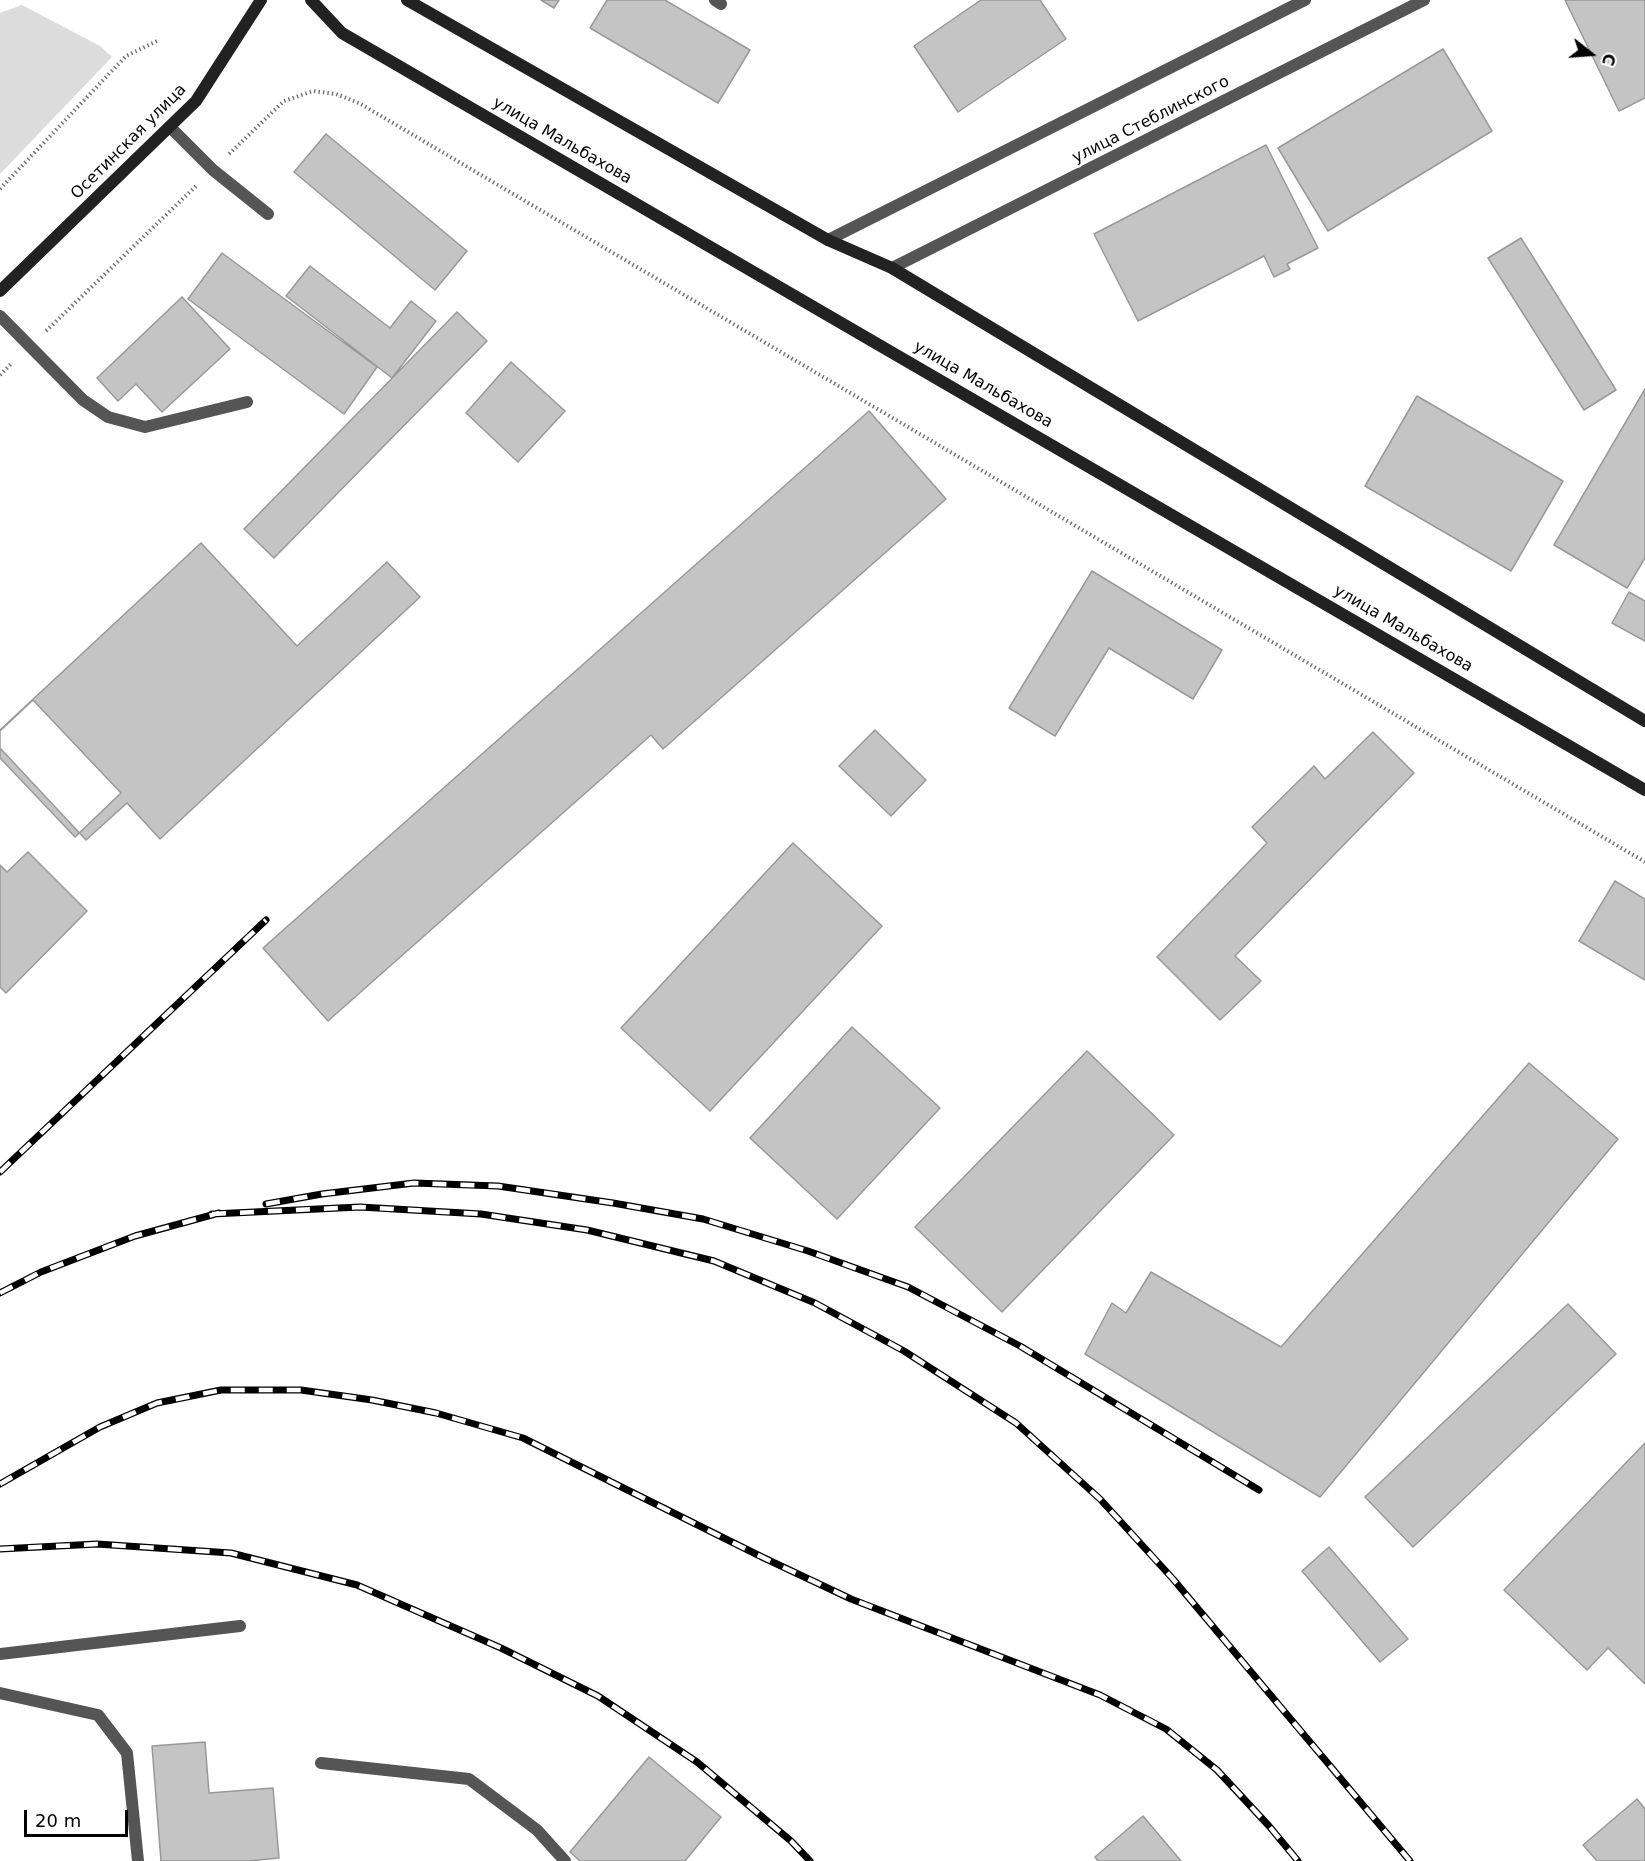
<!DOCTYPE html>
<meta charset="utf-8">
<style>
body{margin:0}
#map{position:relative;width:1645px;height:1861px;overflow:hidden;background:#fff;font-family:"DejaVu Sans",sans-serif}
canvas{display:block}
.north{position:absolute;left:1561px;top:24px;width:60px;height:60px;-webkit-text-stroke:4px #fff;paint-order:stroke;rotate:107deg;font-size:16px;font-weight:700;line-height:24px;text-align:center;color:#000}
.north::after{content:'';display:block;margin:auto;width:21px;height:27px;background:#000;clip-path:polygon(50% 0,100% 100%,50% 72%,0 100%)}
.scale{position:absolute;left:24px;top:1810px;width:104px;height:27px;box-sizing:border-box;border:3px solid #000;border-top:0;padding-left:8px;font-size:18px;line-height:21px;white-space:nowrap;color:#000;-webkit-text-stroke:4px #fff;paint-order:stroke}
</style>
<div id="map">
<canvas width="1645" height="1861"></canvas>
<div class="north">С</div>
<div class="scale">20 m</div>
</div>
<script>
const c = document.querySelector('canvas').getContext('2d');
c.lineJoin = 'round';
function paint(path, color) { c.fillStyle = color; c.fill(path, 'evenodd'); }
const toPath = rows => new Path2D(rows.map(r => 'M' + r).join(''));
function strokePath(path, color, width, dash) { c.strokeStyle = color; c.lineWidth = width; c.lineCap = dash ? 'butt' : 'round'; c.setLineDash(dash || []); c.stroke(path); }
function label(font, color, halo, rows, align = 'center') {
  c.font = font + ' "DejaVu Sans",sans-serif'; c.lineWidth = 4.5; c.setLineDash([]); c.textBaseline = 'middle'; c.strokeStyle = halo; c.fillStyle = color; for (const [text, x, y, turn = 0] of rows) {
    c.save(); c.translate(x, y); c.rotate((+turn || 0) * Math.PI / 180); c.textAlign = isNaN(turn) ? turn : align; if (halo) c.strokeText(text, 0, 0); c.fillText(text, 0, 0); c.restore();
  }
}
paint(toPath([
 [22,5,100,46,112,57,0,174,0,13]
]), '#dcdcdc');
const building = toPath([
 [541,0,559,0,554,8,541,0],
 [607,0,665,0,750,50,718,103,590,28,607,0],
 [981,0,1040,0,1066,39,958,112,914,46,981,0],
 [1565,0,1645,0,1645,98,1619,111,1565,0],
 [1443,49,1492,131,1328,231,1278,148,1443,49],
 [326,134,467,251,435,290,294,172,326,134],
 [1266,145,1318,248,1287,264,1290,269,1274,277,1264,256,1138,321,1094,234,1266,145],
 [1521,238,1616,390,1584,410,1488,258,1521,238],
 [222,253,377,367,344,414,188,299,222,253],
 [310,266,390,328,411,301,436,321,392,378,286,296,310,266],
 [182,297,230,349,162,412,136,384,118,401,97,378,182,297],
 [457,312,487,341,274,558,244,529,457,312],
 [511,362,565,411,518,462,466,413,511,362],
 [1645,389,1645,558,1627,588,1554,545,1645,389],
 [1417,396,1563,481,1511,571,1365,486,1417,396],
 [869,411,946,499,663,749,651,735,328,1021,263,948,869,411],
 [201,543,297,646,387,562,420,597,160,839,127,803,86,840,0,748,0,730,201,543],
 [1092,571,1222,650,1193,699,1109,648,1055,736,1009,708,1092,571],
 [1629,592,1645,601,1645,641,1612,623,1629,592],
 [33,700,121,793,75,837,0,758,0,731,33,700],
 [875,730,926,780,891,816,839,766,875,730],
 [1373,732,1414,773,1235,956,1261,981,1220,1020,1157,957,1267,843,1252,827,1314,766,1325,779,1373,732],
 [793,843,882,926,710,1111,621,1028,793,843],
 [28,852,87,911,6,993,0,987,0,865,7,872,28,852],
 [1615,881,1645,899,1645,980,1579,941,1615,881],
 [852,1027,940,1108,837,1219,750,1138,852,1027],
 [1087,1051,1174,1135,1002,1312,915,1227,1087,1051],
 [1529,1063,1618,1139,1320,1497,1085,1354,1112,1303,1126,1313,1151,1272,1281,1347,1529,1063],
 [1568,1304,1616,1354,1413,1547,1365,1497,1568,1304],
 [1645,1443,1645,1684,1608,1648,1587,1670,1504,1590,1645,1443],
 [1329,1547,1408,1639,1380,1662,1302,1571,1329,1547],
 [205,1742,209,1793,273,1788,279,1858,248,1861,161,1861,152,1746,205,1742],
 [649,1757,721,1817,685,1861,580,1861,570,1852,649,1757],
 [1637,1799,1645,1809,1645,1861,1597,1861,1583,1845,1637,1799],
 [1143,1816,1181,1861,1098,1861,1095,1857,1143,1816]
]);
paint(building, '#c4c4c4');
strokePath(building, '#999', 1.5);
strokePath(toPath([
 [229,154,284,101,313,91,336,94,359,103,1645,862],
 [0,189,126,56,159,40],
 [46,331,196,186],
 [0,375,12,363]
]), '#777', 4, [1.5, 3]);
strokePath(toPath([
 [715,0,721,4],
 [170,127,213,170,268,214],
 [0,316,83,400,108,417,145,427,247,402],
 [0,1654,240,1626],
 [0,1693,98,1715,127,1753,138,1861],
 [321,1763,469,1779,537,1830,565,1861]
]), '#555', 12);
strokePath(toPath([
 [828,240,1305,0],
 [892,268,1424,0]
]), '#555', 12);
strokePath(toPath([
 [311,0,342,33,1645,790],
 [407,0,828,240,892,268,1645,721],
 [0,291,196,101,261,0]
]), '#222', 12);
const rail = toPath([
 [0,1172,266,920],
 [266,1204,322,1194,414,1183,498,1186,613,1203,703,1219,808,1251,908,1287,1020,1346,1259,1490],
 [212,1214,360,1207,481,1214,587,1230,714,1261,815,1303,904,1351,1016,1423,1100,1499,1173,1579,1410,1861],
 [0,1293,41,1272,135,1236,219,1213],
 [0,1484,100,1427,157,1403,221,1390,301,1390,372,1400,436,1413,523,1438,762,1557,851,1599,1100,1695,1166,1729,1217,1770,1269,1826,1298,1861],
 [0,1549,97,1544,231,1553,357,1585,501,1648,598,1696,697,1762,791,1841,810,1861]
]);
strokePath(rail, '#000', 7);
strokePath(rail, '#fff', 4.5, [14]);
label('16px', '#000', '#fff', [
 ["улица Стеблинского",1151,120,-27],
 ["улица Мальбахова",562,141,30],
 ["Осетинская улица",129,142,-45],
 ["улица Мальбахова",983,385,30],
 ["улица Мальбахова",1403,629,30]
]);
</script>
